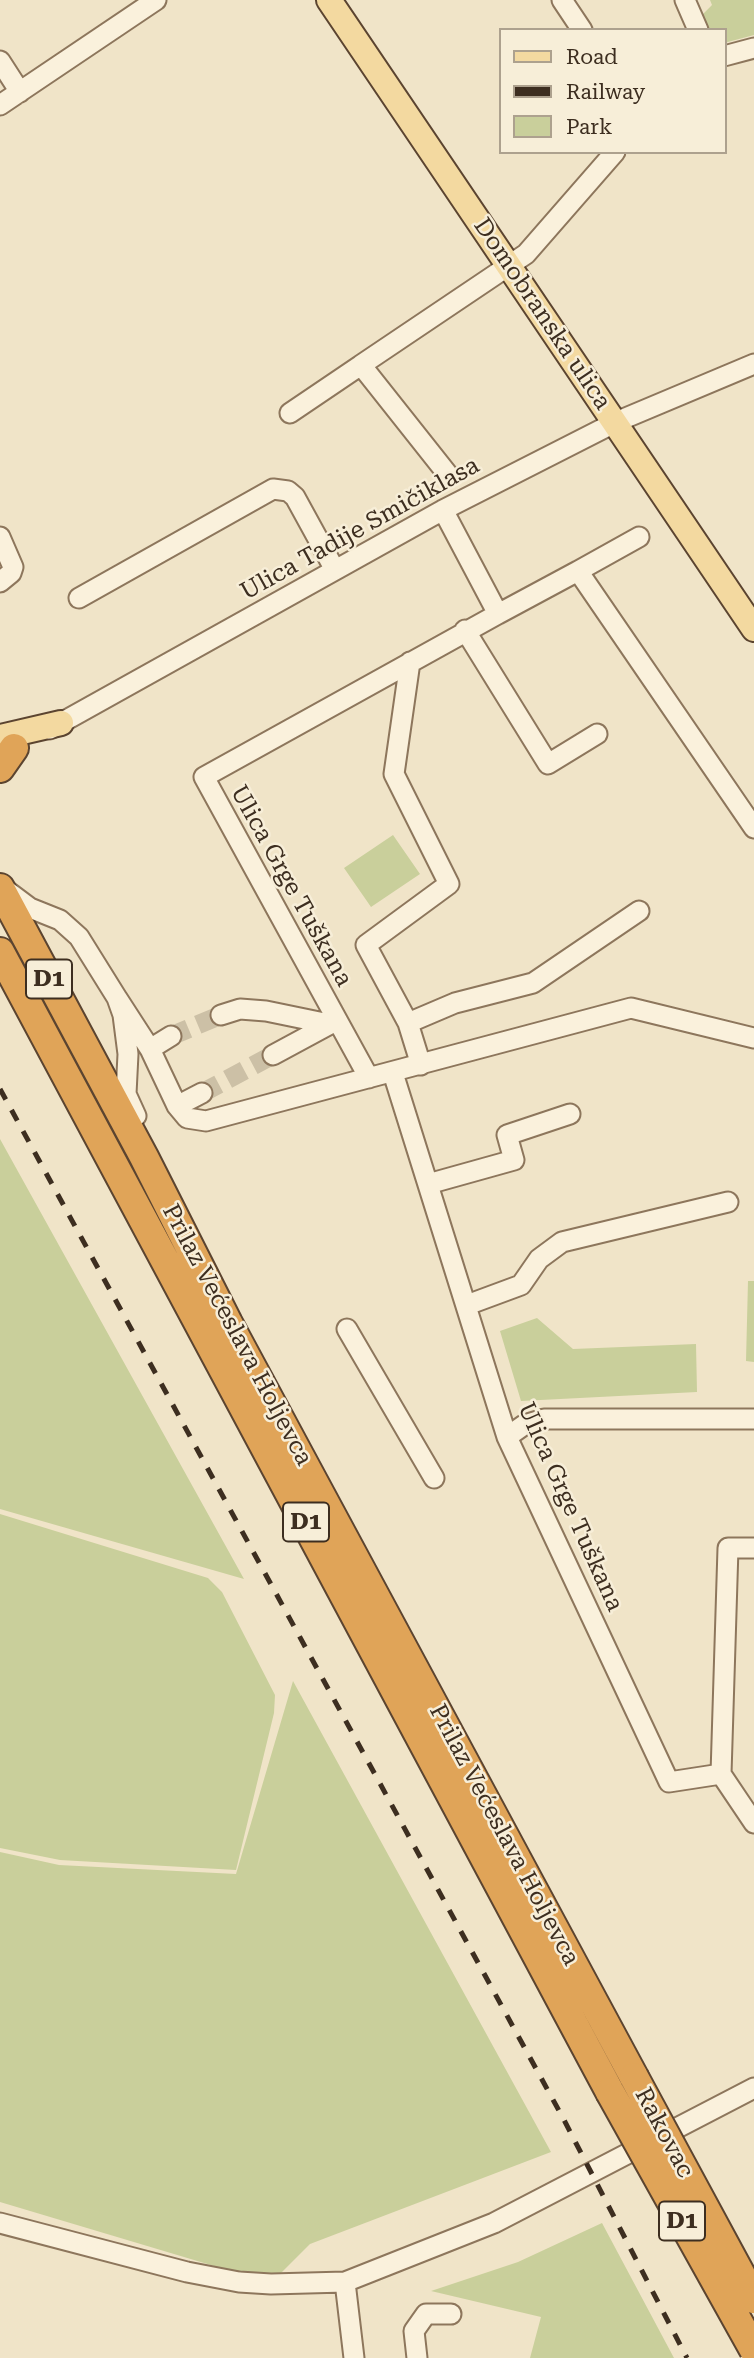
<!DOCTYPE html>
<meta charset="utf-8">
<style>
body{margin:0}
#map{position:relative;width:754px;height:2358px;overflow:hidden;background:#f0e4c8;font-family:"Roboto Serif",serif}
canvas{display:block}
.legend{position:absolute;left:499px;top:28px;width:228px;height:126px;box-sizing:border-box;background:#f7eed8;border:2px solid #ada18e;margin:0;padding:9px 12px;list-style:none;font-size:21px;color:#3d2e20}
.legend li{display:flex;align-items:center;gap:14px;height:35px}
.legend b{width:35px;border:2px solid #ada18e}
</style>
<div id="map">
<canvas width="754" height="2358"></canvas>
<ul class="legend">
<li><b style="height:9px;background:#f3d9a0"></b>Road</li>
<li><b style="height:9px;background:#3d2e20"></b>Railway</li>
<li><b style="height:19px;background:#c9cf9b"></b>Park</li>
</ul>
</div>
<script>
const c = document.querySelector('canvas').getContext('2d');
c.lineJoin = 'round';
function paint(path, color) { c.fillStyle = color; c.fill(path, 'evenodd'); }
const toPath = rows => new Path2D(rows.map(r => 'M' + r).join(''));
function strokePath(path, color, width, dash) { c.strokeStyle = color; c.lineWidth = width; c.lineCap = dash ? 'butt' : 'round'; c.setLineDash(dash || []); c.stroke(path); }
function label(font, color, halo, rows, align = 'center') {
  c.font = font + ' "Roboto Serif",serif'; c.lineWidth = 5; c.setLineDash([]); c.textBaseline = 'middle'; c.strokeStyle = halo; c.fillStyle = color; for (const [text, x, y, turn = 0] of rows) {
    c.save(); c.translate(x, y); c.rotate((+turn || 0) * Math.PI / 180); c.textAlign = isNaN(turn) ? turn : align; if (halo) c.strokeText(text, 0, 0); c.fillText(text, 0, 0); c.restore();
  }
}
paint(toPath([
 [710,0,754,0,754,35,724,43,724,30,707,30,701,16,712,5],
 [393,835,420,874,371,907,344,868],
 [0,1139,244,1579,0,1509],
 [748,1281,754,1281,754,1362,746,1361],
 [537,1318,573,1349,696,1344,697,1392,521,1401,500,1331],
 [0,1514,208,1578,222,1592,275,1695,274,1713,236,1870,60,1860,0,1848],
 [293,1681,551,2152,310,2244,271,2283,0,2202,0,1852,59,1865,236,1874],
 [602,2223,674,2358,530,2358,541,2317,431,2291,518,2262]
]), '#c9cf9b');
strokePath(toPath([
 [171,1036,221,1015],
 [202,1093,273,1055]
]), '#ccc0a6', 19, [19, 10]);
const minor = toPath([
 [562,0,582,30],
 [685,0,698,30],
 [724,56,754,48],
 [0,61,20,92],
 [0,105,156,0],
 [290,413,361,365],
 [449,476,361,365,526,254,615,152],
 [0,537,13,567,11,573,0,582],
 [639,537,578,571,754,828],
 [79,598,273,489,288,491,295,497,335,570],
 [498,614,578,571],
 [465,630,548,764,597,734],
 [410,662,394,774,449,884,366,945,408,1023,421,1065],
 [50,729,443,510,616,422,754,364],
 [6,890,30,908,60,920,79,937,117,998,123,1015,128,1054,126,1094,136,1116],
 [117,998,150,1049,177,1106,187,1118,206,1121,631,1008,754,1038],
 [221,1015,240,1009,266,1011,329,1024],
 [408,1023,455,1003,533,983,639,911],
 [150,1049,171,1036],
 [273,1055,336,1021],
 [393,1073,507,1437,669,1782,721,1774],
 [369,1078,204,777,498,614,443,510],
 [177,1106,202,1093],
 [428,1184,514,1160,507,1135,570,1114],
 [467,1305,521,1285,539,1259,562,1242,728,1202],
 [347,1329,434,1478],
 [507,1437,524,1425,544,1419,754,1419],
 [754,1548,728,1548,721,1774,754,1823],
 [0,2223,187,2272,239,2282,271,2284,345,2282,494,2223,754,2088],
 [345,2282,354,2358],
 [417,2358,414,2331,426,2314,451,2314]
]);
const major = toPath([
 [329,0,754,629],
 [0,737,61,723]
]);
const highway = toPath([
 [0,768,14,748],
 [0,888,144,1157,228,1323,634,2077],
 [0,952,610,2092]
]);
strokePath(minor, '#8d765c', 23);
strokePath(major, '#5b4430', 28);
strokePath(highway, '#5b4430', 32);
strokePath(minor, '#faf1dc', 19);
strokePath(major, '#f3d9a0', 24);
strokePath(highway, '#e0a458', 28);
strokePath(toPath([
 [0,1089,563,2118,687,2358]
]), '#3d2e20', 5, [12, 12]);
const highwayBridge = toPath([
 [634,2077,754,2299],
 [610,2092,754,2350]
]);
strokePath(highwayBridge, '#5b4430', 32, []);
strokePath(highwayBridge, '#e0a458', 28);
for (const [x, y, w] of [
 [49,979,46],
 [306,1522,46],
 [682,2221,46]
]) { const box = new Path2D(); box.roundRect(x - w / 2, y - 19.5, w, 39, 5); c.fillStyle = '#f7eed8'; c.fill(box); strokePath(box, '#3d2e20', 2); }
label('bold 23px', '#3d2e20', null, [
 ["D1",49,979],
 ["D1",306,1522],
 ["D1",682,2221]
]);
label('24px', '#3d2e20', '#f7eed8', [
 ["Domobranska ulica",542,314,56],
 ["Ulica Tadije Smičiklasa",360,529,-29],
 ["Ulica Grge Tuškana",291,886,61],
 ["Prilaz Većeslava Holjevca",237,1335,62],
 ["Ulica Grge Tuškana",570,1507,66],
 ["Prilaz Većeslava Holjevca",504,1835,62],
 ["Rakovac",664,2133,62]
]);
</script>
